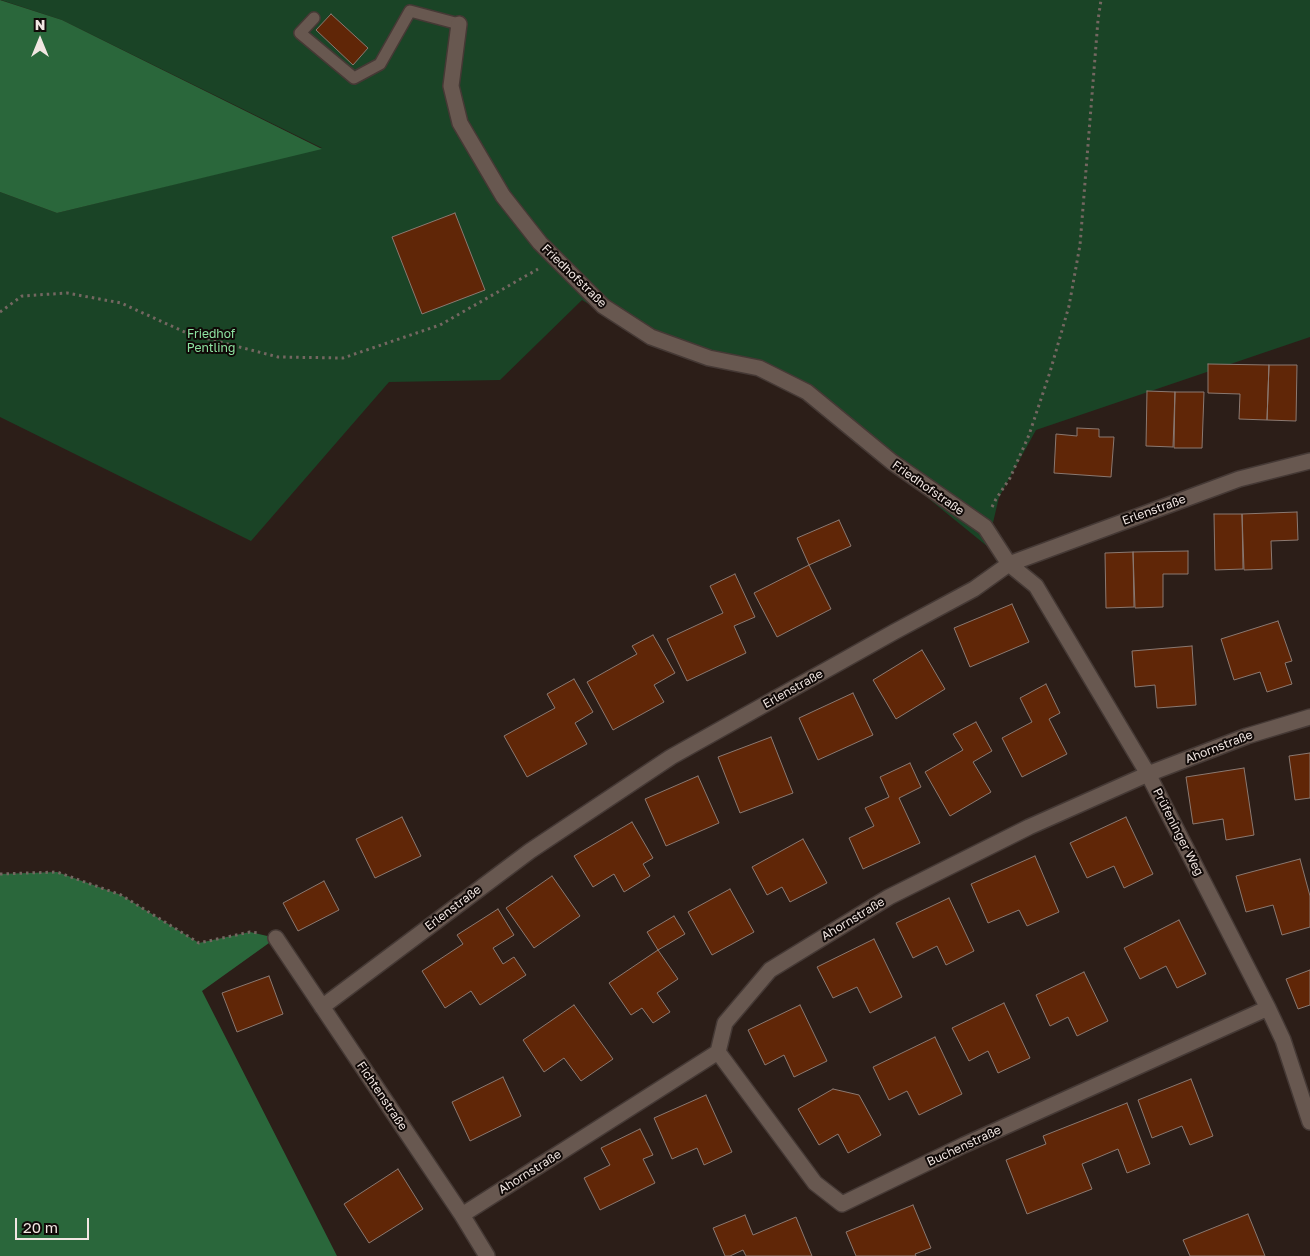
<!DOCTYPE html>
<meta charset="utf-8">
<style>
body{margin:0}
#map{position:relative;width:1310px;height:1256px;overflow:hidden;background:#2c1e18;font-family:"Golos Text",sans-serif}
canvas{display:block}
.north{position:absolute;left:15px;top:15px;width:50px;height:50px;-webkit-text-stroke:4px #100907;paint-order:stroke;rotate:0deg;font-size:14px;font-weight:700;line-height:20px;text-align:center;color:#f1e6e2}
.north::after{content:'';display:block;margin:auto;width:18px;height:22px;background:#f1e6e2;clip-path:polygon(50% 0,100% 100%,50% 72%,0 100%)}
.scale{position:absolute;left:15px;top:1218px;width:74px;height:22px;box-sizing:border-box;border:2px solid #f1e6e2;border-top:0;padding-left:6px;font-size:15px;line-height:18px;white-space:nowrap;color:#f1e6e2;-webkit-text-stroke:4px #100907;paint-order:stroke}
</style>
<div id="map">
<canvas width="1310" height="1256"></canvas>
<div class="north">N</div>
<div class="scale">20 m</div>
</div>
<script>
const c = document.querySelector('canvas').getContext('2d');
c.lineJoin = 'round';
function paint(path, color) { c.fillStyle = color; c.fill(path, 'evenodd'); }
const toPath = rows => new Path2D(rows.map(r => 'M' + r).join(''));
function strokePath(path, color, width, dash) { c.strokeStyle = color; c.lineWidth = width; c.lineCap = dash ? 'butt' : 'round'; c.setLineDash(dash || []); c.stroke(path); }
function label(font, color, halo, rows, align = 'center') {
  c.font = font + ' "Golos Text",sans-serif'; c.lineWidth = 4; c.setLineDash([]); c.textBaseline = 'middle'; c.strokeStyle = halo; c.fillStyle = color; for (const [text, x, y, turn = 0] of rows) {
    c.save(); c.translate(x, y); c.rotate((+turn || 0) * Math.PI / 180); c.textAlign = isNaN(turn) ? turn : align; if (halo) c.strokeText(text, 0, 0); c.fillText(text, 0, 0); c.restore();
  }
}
paint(toPath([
 [1,0,1310,0,1310,337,1036,430,999,497,992,527,1009,564,788,384,654,343,582,300,500,380,389,382,251,541,0,417,0,192,57,213,322,148,62,20]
]), '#1a4426');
paint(toPath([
 [0,0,62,20,322,149,57,213,0,192],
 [57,872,121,895,199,943,250,932,276,938,202,991,337,1256,0,1256,0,874]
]), '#2a673b');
const building = toPath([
 [331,14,368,48,353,65,316,30,331,14],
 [455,213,485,290,422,314,392,237,455,213],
 [1208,364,1269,365,1267,420,1239,419,1240,394,1208,393,1208,364],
 [1269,365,1297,365,1296,421,1267,420,1269,365],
 [1147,391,1175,392,1173,447,1146,446,1147,391],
 [1175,392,1204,392,1202,448,1174,448,1175,392],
 [1077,428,1099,429,1099,437,1114,437,1111,477,1054,473,1056,434,1077,436,1077,428],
 [1297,512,1298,540,1271,541,1272,569,1244,570,1242,514,1297,512],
 [1214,514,1242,514,1243,569,1215,570,1214,514],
 [839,520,851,546,809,565,797,538,839,520],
 [1188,551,1188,574,1163,574,1163,607,1135,608,1133,552,1188,551],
 [1133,552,1134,607,1106,608,1105,553,1133,552],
 [809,565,831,609,777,637,754,593,809,565],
 [735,574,755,617,734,626,746,653,687,681,667,639,723,613,710,586,735,574],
 [1012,604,1029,642,970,667,954,628,1012,604],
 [1278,621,1292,661,1285,663,1292,684,1267,692,1260,672,1234,680,1221,639,1278,621],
 [653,635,675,673,654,685,664,702,613,730,587,682,637,654,632,646,653,635],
 [1192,646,1196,705,1157,708,1155,685,1135,687,1132,651,1192,646],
 [922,650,945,689,896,719,873,680,922,650],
 [574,679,593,712,575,723,587,744,527,777,504,736,555,708,547,694,574,679],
 [1046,684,1060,713,1049,719,1067,754,1022,777,1002,738,1032,722,1020,698,1046,684],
 [853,693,873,735,818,760,799,718,853,693],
 [976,722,992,751,973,762,991,792,950,816,925,772,963,750,953,734,976,722],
 [771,737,793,793,740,813,718,757,771,737],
 [1310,753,1310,798,1295,800,1289,756,1310,753],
 [910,763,921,787,899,798,920,843,863,869,849,838,874,826,865,808,889,797,880,777,910,763],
 [1244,768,1254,835,1226,840,1223,819,1193,824,1186,777,1244,768],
 [698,776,719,823,666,846,645,799,698,776],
 [402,817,421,856,375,878,356,839,402,817],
 [1126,817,1153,874,1124,888,1114,866,1087,878,1070,843,1126,817],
 [632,822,653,858,643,864,650,876,624,892,614,874,593,887,574,856,632,822],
 [803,839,827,883,790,902,782,887,767,895,752,867,803,839],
 [1035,856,1059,912,1027,926,1019,910,988,923,971,884,1035,856],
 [1300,859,1310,896,1310,927,1282,935,1273,905,1246,912,1236,876,1300,859],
 [552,876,580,916,534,948,506,908,552,876],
 [324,881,339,910,298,931,283,903,324,881],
 [730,889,754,932,712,955,688,912,730,889],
 [949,898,974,951,946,965,937,946,913,958,896,923,949,898],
 [498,909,514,935,493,948,503,964,514,957,526,975,480,1005,471,991,445,1008,422,971,463,944,457,935,498,909],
 [674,916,685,934,658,950,647,932,674,916],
 [1179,920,1206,974,1177,988,1166,966,1140,979,1124,948,1179,920],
 [874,939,902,997,870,1013,857,987,833,998,817,967,874,939],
 [658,950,678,979,657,993,670,1012,653,1023,642,1008,631,1015,609,983,658,950],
 [1310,970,1310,1005,1298,1009,1286,979,1310,970],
 [1084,972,1108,1021,1077,1036,1068,1017,1050,1026,1036,995,1084,972],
 [269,976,283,1014,237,1032,222,993,269,976],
 [1004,1003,1030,1058,998,1073,988,1051,969,1061,952,1028,1004,1003],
 [574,1005,613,1059,581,1081,564,1058,544,1072,523,1040,574,1005],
 [800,1005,827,1061,794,1077,784,1055,765,1065,748,1030,800,1005],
 [935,1037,962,1094,919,1115,907,1091,889,1100,873,1067,935,1037],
 [503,1077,521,1116,470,1141,452,1102,503,1077],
 [1191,1079,1213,1136,1190,1145,1182,1126,1152,1138,1138,1100,1191,1079],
 [833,1089,859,1095,881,1135,848,1153,838,1134,819,1145,798,1109,833,1089],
 [706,1095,732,1152,704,1165,697,1148,672,1159,654,1118,706,1095],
 [1127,1103,1150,1164,1127,1173,1118,1149,1082,1164,1092,1189,1027,1214,1006,1160,1046,1144,1043,1136,1127,1103],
 [640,1129,653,1155,643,1159,655,1183,600,1210,584,1178,610,1165,601,1148,640,1129],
 [398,1169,423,1209,369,1243,344,1204,398,1169],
 [913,1205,931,1248,915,1254,916,1256,856,1256,846,1232,913,1205],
 [1248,1214,1265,1256,1190,1256,1183,1240,1248,1214],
 [745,1215,753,1235,796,1217,812,1256,746,1256,743,1250,730,1256,725,1256,713,1228,745,1215]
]);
paint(building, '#602607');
strokePath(building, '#8b7971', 1);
const lane = toPath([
 [314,18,300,33,354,78,380,64,410,11,459,24]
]);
const street = toPath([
 [459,24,451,86,460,123,503,196,540,243,603,306,651,337,709,358,759,368,807,392,892,462,985,527,1009,564,1036,586,1148,774,1268,1008,1283,1040,1310,1122],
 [276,938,462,1215,487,1256],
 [322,1007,530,851,671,757,894,632,974,589,1009,564,1239,479,1310,461],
 [718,1052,815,1183,842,1204,964,1145,1268,1008],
 [462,1215,718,1052,725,1023,770,970,889,897,1029,827,1148,774,1247,736,1310,717]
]);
strokePath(lane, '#453935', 14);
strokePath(street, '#453935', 18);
strokePath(toPath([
 [0,312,22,296,67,293,121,303,189,334,278,357,343,358,440,325,538,269],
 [992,507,996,499,1010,478,1029,435,1050,372,1069,306,1080,245,1098,20,1101,0],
 [0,874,57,872,121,895,199,943,250,932,258,933]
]), '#746761', 3, [2.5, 4]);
strokePath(lane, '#685850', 11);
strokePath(street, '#685850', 15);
label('12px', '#f1e6e2', '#100907', [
 ["Friedhofstraße",574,276,44],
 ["Friedhofstraße",928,488,35],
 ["Erlenstraße",1154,510,-20],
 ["Erlenstraße",793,689,-29],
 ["Ahornstraße",1219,747,-21],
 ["Prüfeninger Weg",1178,832,63],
 ["Erlenstraße",453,908,-37],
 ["Ahornstraße",853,919,-31],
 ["Fichtenstraße",382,1096,56],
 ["Buchenstraße",964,1146,-25],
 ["Ahornstraße",530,1172,-32]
]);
label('12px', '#8ee4a2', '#100907', [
 ["Friedhof",211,334],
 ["Pentling",211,348]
]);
</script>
